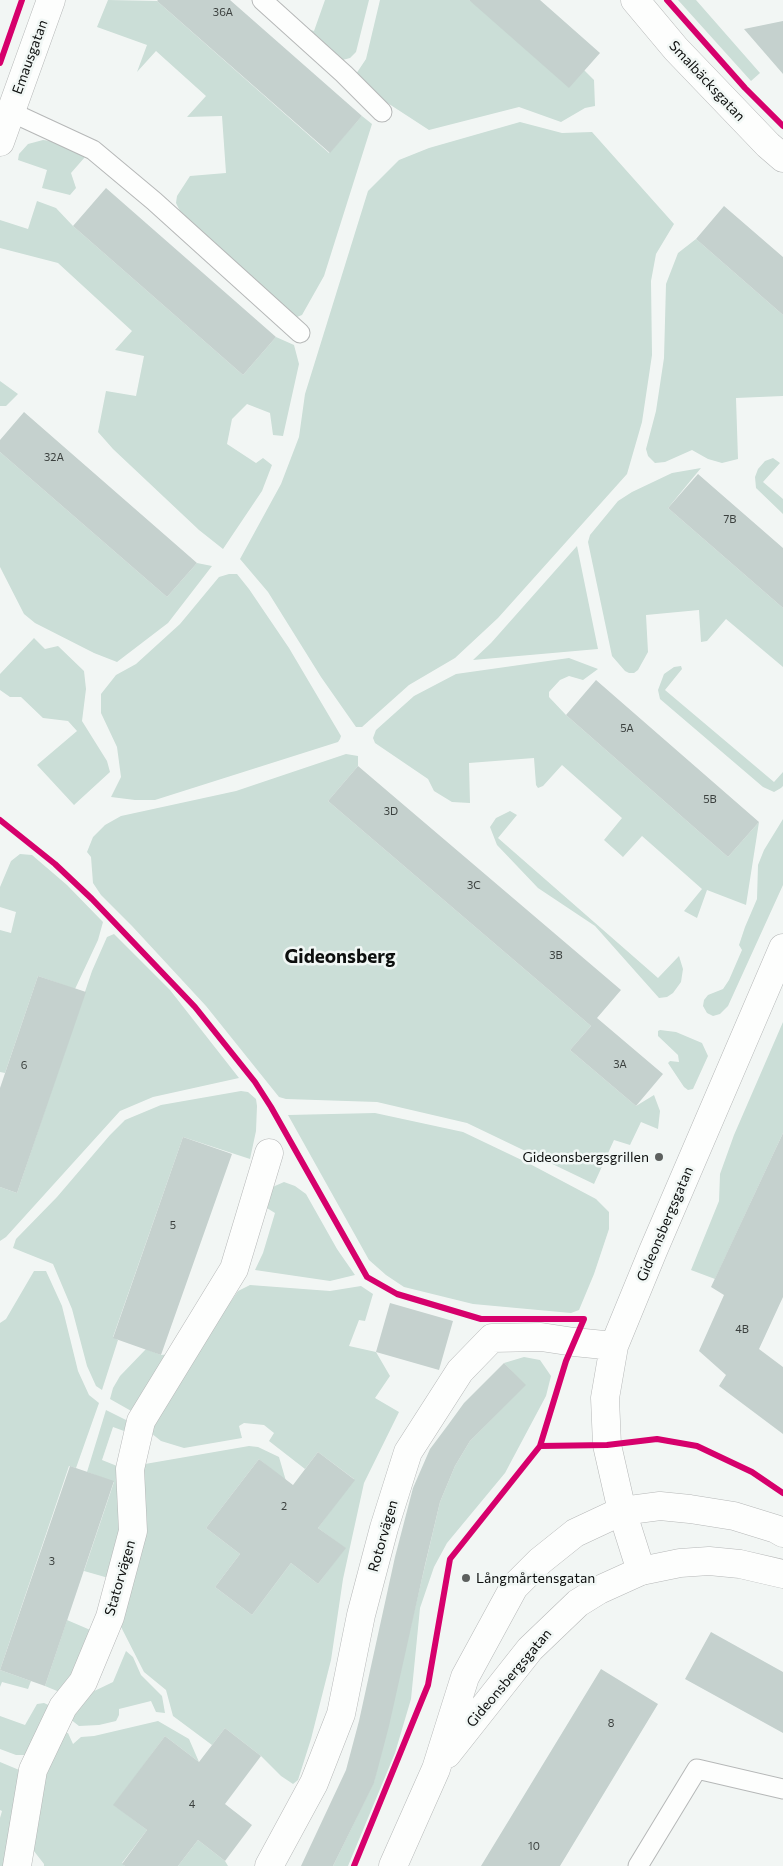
<!DOCTYPE html>
<meta charset="utf-8">
<style>
body{margin:0}
canvas{display:block;background:#f2f6f4}
</style>
<canvas width="783" height="1866"></canvas>
<script>
const c = document.querySelector('canvas').getContext('2d');
c.lineJoin = 'round';
function paint(path, color) { c.fillStyle = color; c.fill(path, 'evenodd'); }
const toPath = rows => new Path2D(rows.map(r => 'M' + r).join(''));
function strokePath(path, color, width, dash) { c.strokeStyle = color; c.lineWidth = width; c.lineCap = dash ? 'butt' : 'round'; c.setLineDash(dash || []); c.stroke(path); }
function label(font, color, halo, rows, align = 'center') {
  c.font = font + ' Commissioner,sans-serif'; c.lineWidth = 5; c.setLineDash([]); c.textBaseline = 'middle'; c.strokeStyle = halo; c.fillStyle = color; for (const [text, x, y, turn = 0] of rows) {
    c.save(); c.translate(x, y); c.rotate((+turn || 0) * Math.PI / 180); c.textAlign = isNaN(turn) ? turn : align; if (halo) c.strokeText(text, 0, 0); c.fillText(text, 0, 0); c.restore();
  }
}
paint(toPath([
 [108,0,157,1,329,153,362,116,372,124,324,276,302,315,297,317,183,216,179,209,176,203,177,196,190,176,226,173,222,116,187,117,206,96,156,51,137,72,147,45,97,27],
 [325,0,369,0,356,52,350,58,339,61,296,25,314,31],
 [380,0,469,0,584,70,594,80,595,106,585,108,561,122,519,107,429,130,386,102,356,74,366,59],
 [678,0,696,0,760,73,751,81],
 [520,122,562,133,592,132,674,224,656,254,651,281,652,355,642,422,627,474,498,618,455,658,409,685,362,727,356,727,321,677,268,592,240,559,281,484,299,437,305,394,368,191,399,160,429,148],
 [43,140,59,142,85,157,71,173,76,188,70,195,42,188,47,170,18,160,19,154,28,144],
 [37,201,56,208,73,226,243,375,276,337,294,345,299,364,283,436,273,435,270,413,247,404,232,419,227,444,256,463,263,458,272,465,262,491,223,549,199,530,113,449,98,432,106,391,136,396,144,356,115,350,132,331,58,263,0,248,0,220,28,229],
 [696,239,783,315,783,396,736,398,738,459,722,463,708,459,692,450,665,462,655,463,648,456,646,449,656,411,664,358,666,284,678,253],
 [0,381,18,394,6,406,0,406],
 [0,452,167,597,197,563,212,566,168,623,117,662,94,653,35,623,24,614,0,567],
 [773,458,780,463,763,482,783,499,783,514,756,488,755,477,758,469,765,461],
 [701,468,668,508,783,608,783,667,726,619,707,641,701,642,699,610,646,615,648,652,638,670,634,673,629,673,625,671,612,656,588,542,590,535,618,501,632,492,672,473],
 [577,546,598,649,473,660,491,643],
 [229,574,237,574,249,589,289,648,341,736,340,739,338,742,155,800,135,800,111,797,121,777,117,747,101,713,101,694,116,675,136,664,180,624,219,577],
 [34,638,45,649,58,646,84,671,86,689,82,721,107,761,110,772,74,805,37,765,77,731,68,721,43,718,21,697,10,697,0,690,0,674],
 [569,658,598,669,583,680,569,676,560,680,549,692,549,697,566,715,728,857,759,822,746,905,707,890,697,918,684,911,702,889,642,836,623,857,604,840,622,818,562,765,543,786,538,788,536,785,534,758,469,763,470,803,452,802,434,791,428,779,375,743,373,738,376,730,414,696,456,674],
 [681,666,682,669,665,690,774,782,783,772,783,786,781,788,774,792,763,787,660,699,658,690,664,674,674,667],
 [346,754,358,756,358,766,328,801,591,1026,570,1050,636,1106,654,1095,660,1111,658,1129,641,1122,630,1145,614,1140,594,1184,467,1123,377,1102,286,1099,279,1097,206,1006,132,926,101,895,93,883,91,857,87,852,93,837,105,825,121,816,236,791],
 [510,811,517,815,498,838,658,978,679,956,683,969,681,982,673,993,667,997,659,998,595,926,538,888,497,845,490,827,496,818],
 [783,819,783,885,728,1006,720,1014,713,1016,707,1013,703,1006,704,1000,708,995,723,989,729,980,742,950,739,945,745,927,757,899,758,865,764,850],
 [20,854,32,855,67,885,103,922,98,940,75,989,38,976,5,1073,0,1072,0,930,11,933,16,912,0,907,0,887,11,861],
 [114,934,170,990,239,1078,153,1097,120,1111,6,1237,0,1241,0,1187,17,1193,92,971,107,937],
 [783,1022,783,1133,715,1279,691,1270,719,1201,720,1174,734,1135],
 [660,1030,676,1032,702,1043,708,1056,693,1089,688,1090,684,1087,668,1063,670,1061,679,1062,678,1055,658,1036,658,1031],
 [241,1091,248,1092,256,1099,257,1106,256,1131,250,1159,183,1137,113,1337,118,1340,102,1390,96,1386,87,1366,72,1309,53,1264,13,1248,16,1239,57,1197,110,1135,125,1120,161,1105],
 [375,1113,463,1132,530,1164,596,1199,609,1212,609,1229,594,1274,579,1310,571,1313,473,1304,404,1287,386,1275,369,1260,288,1115],
 [284,1182,295,1186,306,1194,337,1249,355,1275,330,1281,255,1270,263,1253,275,1213,262,1205,268,1189],
 [34,1271,46,1271,62,1306,78,1371,89,1395,99,1403,76,1468,69,1466,0,1670,0,1323,6,1319],
 [250,1285,330,1291,361,1286,373,1294,365,1321,359,1320,349,1346,376,1352,390,1376,375,1398,399,1412,364,1483,343,1579,331,1660,311,1739,298,1780,293,1784,281,1776,261,1756,225,1728,212,1745,173,1716,166,1690,144,1672,118,1621,140,1474,145,1464,249,1446,258,1447,279,1457,286,1481,259,1459,206,1528,240,1554,215,1587,252,1615,291,1563,318,1584,345,1548,318,1528,354,1479,318,1452,305,1469,269,1441,274,1433,264,1425,244,1423,239,1426,242,1438,184,1448,161,1441,151,1433,159,1407,238,1291],
 [146,1349,161,1355,171,1354,133,1412,110,1399,113,1388,120,1376],
 [524,1357,540,1360,551,1376,546,1396,505,1473,447,1543,434,1567,420,1608,411,1699,395,1753,348,1866,333,1866,374,1782,440,1502,455,1466,470,1441,525,1385,504,1363],
 [106,1410,128,1421,124,1431,113,1427,102,1460,122,1468,124,1505,112,1579,84,1571,114,1482,87,1472],
 [67,1620,95,1632,62,1693,45,1686],
 [126,1651,133,1657,141,1675,162,1696,165,1713,156,1712,151,1701,119,1709,119,1715,116,1721,99,1725,79,1726,70,1719,86,1695,113,1682],
 [0,1670,31,1681,28,1689,2,1682,0,1687],
 [44,1703,53,1707,27,1755,16,1755,0,1749,0,1716,25,1725,37,1704],
 [158,1721,189,1739,199,1762,165,1736,114,1805,147,1830,122,1863,125,1866,44,1866,44,1864,30,1846,41,1777,60,1734,68,1733,73,1744,81,1737,94,1736],
 [0,1762,24,1772,10,1866,0,1866,0,1818,2,1811,0,1810],
 [198,1840,225,1861,228,1866,178,1866]
]), '#cbded7');
paint(toPath([
 [158,0,230,0,362,116,330,153,157,1],
 [469,0,540,0,600,53,569,88],
 [783,21,783,74,744,29],
 [106,188,276,337,243,375,73,226],
 [724,206,783,257,783,315,696,239],
 [24,412,197,563,167,597,0,452,0,440],
 [698,474,783,548,783,608,668,508],
 [596,680,759,822,728,857,566,715],
 [358,766,621,990,597,1018,663,1074,636,1106,570,1050,591,1026,328,801],
 [38,976,86,992,17,1193,0,1187,0,1088],
 [783,1133,783,1297,759,1349,783,1367,783,1434,719,1386,726,1375,699,1351,724,1295,711,1287],
 [183,1137,232,1154,161,1355,113,1338],
 [390,1303,453,1321,439,1370,376,1352],
 [504,1363,526,1385,470,1441,455,1466,440,1502,425,1565,389,1726,374,1783,333,1866,301,1866,346,1770,359,1721,395,1557,413,1488,430,1449,448,1425,464,1403],
 [318,1452,355,1480,318,1528,346,1548,318,1584,291,1563,252,1615,215,1587,240,1554,206,1528,259,1459,293,1485],
 [70,1466,114,1481,45,1686,0,1670],
 [711,1632,783,1672,783,1733,685,1679],
 [601,1669,658,1704,560,1866,481,1866],
 [225,1728,261,1756,225,1804,252,1825,225,1861,198,1840,178,1866,125,1866,122,1864,147,1830,113,1805,165,1736,199,1762]
]), '#c5d1ce');
const lane = toPath([
 [262,0,344,74,382,112],
 [11,112,93,150,154,201,300,333],
 [638,1866,697,1769,783,1789]
]);
const street = toPath([
 [635,0,676,49,768,145,783,158],
 [0,142,51,0],
 [641,1571,622,1511,607,1445,605,1398,614,1346,653,1251,783,948],
 [17,1866,33,1770,63,1707,83,1682,110,1617,133,1531,130,1469,141,1421,234,1269,269,1153],
 [269,1866,314,1783,341,1714,361,1615,384,1528,408,1452,460,1371,492,1338,541,1337,574,1342,614,1346]
]);
const secondary = toPath([
 [447,1754,530,1649,578,1603,599,1590,641,1571,680,1563,709,1561,740,1564,783,1574],
 [393,1866,436,1769,465,1677,514,1587,540,1561,575,1533,622,1511,660,1506,690,1509,734,1516,776,1529,783,1533]
]);
strokePath(lane, '#b6b8b8', 21);
strokePath(street, '#b6b8b8', 29);
strokePath(secondary, '#b6b8b8', 29);
strokePath(lane, '#fdfefd', 19);
strokePath(street, '#fdfefd', 28);
strokePath(secondary, '#fdfefd', 28);
strokePath(toPath([
 [667,0,745,88,783,126],
 [0,63,22,0],
 [0,820,55,864,92,899,195,1007,255,1082,271,1107,367,1277,397,1294,481,1319,584,1319,566,1361,540,1446,450,1559,428,1685,354,1866],
 [540,1446,607,1445,657,1439,697,1446,752,1472,783,1493]
]), '#d6006c', 6);
for (const [x, y, r, color] of [
 [659,1157,5,"#5d605e"],
 [466,1578,5,"#5d605e"]
]) { const dot = new Path2D(); dot.arc(x, y, r, 0, 2 * Math.PI); c.fillStyle = color; c.fill(dot); strokePath(dot, '#f1f7f5', 2); }
label('11px', '#3b403e', null, [
 ["36A",223,12],
 ["32A",54,457],
 ["7B",730,519],
 ["5A",627,728],
 ["5B",710,799],
 ["3D",391,811],
 ["3C",474,885],
 ["3B",556,955],
 ["3A",620,1064],
 ["6",24,1065],
 ["5",173,1225],
 ["4B",742,1329],
 ["2",284,1506],
 ["3",52,1561],
 ["8",611,1723],
 ["4",192,1804],
 ["10",534,1846]
]);
label('14px', '#0d0f0e', '#f1f7f5', [
 ["Emausgatan",30,57,-70],
 ["Smalbäcksgatan",707,81,47],
 ["Gideonsbergsgatan",665,1224,-67],
 ["Rotorvägen",383,1536,-74],
 ["Statorvägen",120,1578,-74],
 ["Gideonsbergsgatan",509,1678,-50]
]);
label('14px', '#0d0f0e', '#f1f7f5', [
 ["Gideonsbergsgrillen",649,1157],
 ["Långmårtensgatan",476,1578,"left"]
], 'right');
label('bold 19px', '#0d0f0e', '#f1f7f5', [
 ["Gideonsberg",340,957]
]);
</script>
